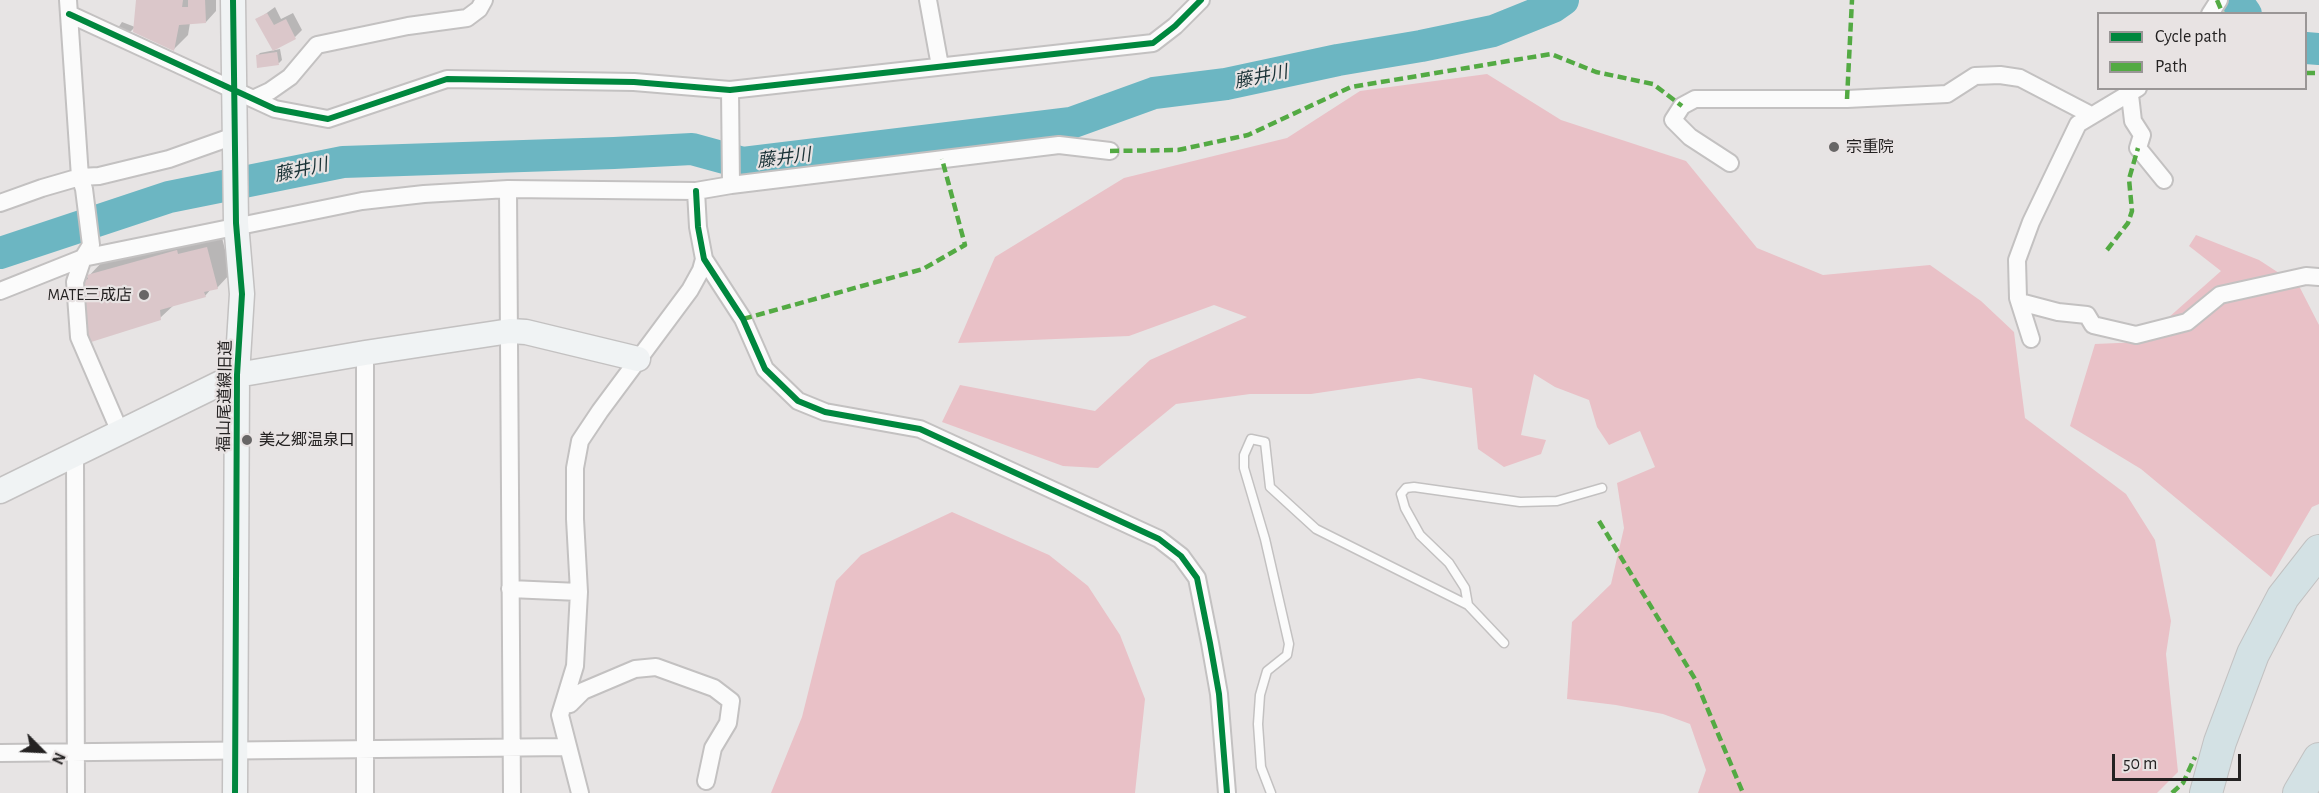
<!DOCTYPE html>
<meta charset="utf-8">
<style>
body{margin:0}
#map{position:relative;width:2319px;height:793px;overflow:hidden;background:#e7e4e4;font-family:"Alegreya Sans",sans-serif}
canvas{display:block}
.legend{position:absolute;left:2097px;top:12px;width:210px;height:78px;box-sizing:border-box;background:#e8e3e3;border:2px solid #9a9696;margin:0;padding:8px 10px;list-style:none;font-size:18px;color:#242222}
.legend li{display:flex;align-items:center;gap:12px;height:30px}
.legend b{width:30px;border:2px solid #9a9696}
.north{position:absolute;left:12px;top:721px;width:60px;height:60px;-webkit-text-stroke:4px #e8e3e3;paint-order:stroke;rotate:114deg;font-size:16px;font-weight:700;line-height:24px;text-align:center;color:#242222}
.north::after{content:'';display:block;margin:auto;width:21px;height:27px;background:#242222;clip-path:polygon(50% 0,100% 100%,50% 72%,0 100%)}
.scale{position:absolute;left:2112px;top:754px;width:129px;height:27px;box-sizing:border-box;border:3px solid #242222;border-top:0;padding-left:8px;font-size:18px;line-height:21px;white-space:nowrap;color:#242222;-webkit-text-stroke:4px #e8e3e3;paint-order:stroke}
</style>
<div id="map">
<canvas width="2319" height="793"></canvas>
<ul class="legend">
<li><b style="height:8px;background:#00873e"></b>Cycle path</li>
<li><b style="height:8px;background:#53aa43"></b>Path</li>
</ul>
<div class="north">N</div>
<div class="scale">50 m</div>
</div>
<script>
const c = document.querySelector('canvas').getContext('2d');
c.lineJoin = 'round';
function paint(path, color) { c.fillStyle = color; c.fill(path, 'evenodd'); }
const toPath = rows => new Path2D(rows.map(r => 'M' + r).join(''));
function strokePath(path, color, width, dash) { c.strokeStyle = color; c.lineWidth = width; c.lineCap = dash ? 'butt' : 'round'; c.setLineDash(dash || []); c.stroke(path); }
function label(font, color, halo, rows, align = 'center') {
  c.font = font + ' "Alegreya Sans","Noto Sans JP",sans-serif'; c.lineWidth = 4.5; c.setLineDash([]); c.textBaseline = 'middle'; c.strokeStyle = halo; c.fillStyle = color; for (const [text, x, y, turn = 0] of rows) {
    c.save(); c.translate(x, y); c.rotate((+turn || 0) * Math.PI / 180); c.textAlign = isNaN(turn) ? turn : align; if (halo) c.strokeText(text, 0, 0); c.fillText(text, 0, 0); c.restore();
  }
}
paint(toPath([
 [1487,74,1561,120,1686,161,1757,248,1823,275,1930,265,1981,301,2014,332,2025,418,2126,494,2155,540,2171,621,2166,654,2178,772,2157,793,1698,793,1706,770,1690,724,1663,714,1616,705,1567,699,1572,622,1611,584,1624,528,1617,483,1655,467,1640,431,1609,445,1597,427,1589,400,1555,387,1534,374,1521,435,1546,440,1541,454,1504,467,1478,449,1472,388,1419,378,1311,394,1250,394,1176,404,1098,468,1063,466,942,422,960,385,1095,411,1150,360,1247,317,1214,305,1129,336,958,343,995,257,1124,178,1287,138,1360,91],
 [2196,235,2259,260,2299,286,2319,325,2319,504,2312,507,2271,577,2141,469,2070,426,2095,344,2141,342,2221,271,2189,246],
 [952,512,1049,555,1088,586,1120,635,1145,699,1135,793,771,793,802,717,836,581,861,555]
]), '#e9c1c7');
paint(toPath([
 [138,0,216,0,216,11,206,22,190,23,188,35,174,49],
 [275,7,281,19,293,13,302,30,295,37,274,49,257,20],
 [122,22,135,27,129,33,118,28],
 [280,49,282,60,279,63,257,56,260,53],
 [221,234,231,273,217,288,211,289,205,296,175,304,160,318,89,341,83,317,84,281,103,261]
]), '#0003');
strokePath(toPath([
 [2236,0,2246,14],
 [2306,48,2319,49],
 [0,253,169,197,343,162,614,153,692,149,743,163,1071,123,1154,93,1226,84,1338,60,1421,46,1493,31,1553,7,1563,0]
]), '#6cb6c2', 32);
paint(toPath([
 [136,0,183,0,182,7,188,7,188,0,205,0,206,23,179,25,174,51,133,32],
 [267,13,274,25,286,19,296,39,273,51,255,19],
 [277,52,279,65,257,68,256,55],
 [207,247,218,289,204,292,206,297,160,310,161,320,88,343,83,280,88,279,87,275,177,250,178,254]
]), '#dbc7ca');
const lane = toPath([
 [1468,605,1504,643],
 [1271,793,1261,767,1258,724,1260,695,1267,671,1287,655,1289,644,1265,539,1244,468,1244,455,1251,439,1265,442,1270,487,1316,529,1468,605,1465,588,1449,563,1420,535,1405,508,1401,494,1406,488,1414,487,1520,502,1557,501,1602,488]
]);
const street = toPath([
 [68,0,80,177,84,189,91,245,83,258,75,282,79,337,120,432],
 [928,0,940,66],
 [69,14,275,109,328,119,447,79,634,82,730,90,1153,43,1175,26,1201,0],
 [2210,14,2219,0],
 [730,90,731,185],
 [2130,95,2133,121,2142,135,2138,148,2164,180],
 [255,98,270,91,290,77,317,45,408,26,467,18,479,9,484,0],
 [1730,163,1690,137,1673,120,1682,106,1695,99,1847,99,1947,94,1975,76,2000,75,2020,78,2091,115],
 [508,189,512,793],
 [696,191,698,227,704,259,743,319,765,369,798,401,825,412,920,429,1159,539,1181,556,1197,578,1210,643,1219,694,1227,793],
 [0,203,42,188,80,177,99,176,169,159,234,136],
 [0,291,83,258,362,201,424,194,508,189,696,191,731,185,1059,145,1110,151],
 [2020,302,2058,312,2087,315,2093,325,2136,335,2187,322,2220,295,2306,276,2319,277],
 [2031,339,2018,298,2017,260,2031,222,2078,124,2138,88],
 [365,353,365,793],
 [75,456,76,793],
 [510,589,579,592],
 [563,705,570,704,583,691,635,669,656,667,714,688,731,701,728,723,713,748,706,781],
 [0,753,567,747],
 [580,793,560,715,575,666,579,592,575,519,575,468,580,441,600,411,690,290,701,270,704,259]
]);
const secondary = toPath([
 [233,0,236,223,242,294,237,375,235,793],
 [0,491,237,375,365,353,510,331,526,332,638,359]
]);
const highway = toPath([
 [2206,793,2220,742,2253,654,2283,597,2319,551],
 [2299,793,2319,759]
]);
strokePath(lane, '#c3c1c1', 11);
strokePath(street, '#c3c1c1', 20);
strokePath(secondary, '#c3c1c1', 27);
strokePath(highway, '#c2c1c1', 34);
strokePath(lane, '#fbfbfb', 8);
strokePath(street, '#fbfbfb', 16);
strokePath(secondary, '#f0f3f4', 24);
strokePath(highway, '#d3e1e4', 32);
strokePath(toPath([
 [2217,0,2223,14],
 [2306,73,2319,73],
 [1847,99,1852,0],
 [1110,151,1178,150,1248,135,1351,87,1551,54,1596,72,1653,84,1682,106],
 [2107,250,2128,223,2132,211,2129,179,2138,148],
 [743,319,923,269,965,245,942,159],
 [1599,521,1695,679,1743,793],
 [2172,793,2183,783,2195,757]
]), '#53aa43', 4.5, [9, 4.5]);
strokePath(toPath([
 [233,0,236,223,242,294,237,375,235,793],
 [69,14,275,109,328,119,447,79,634,82,730,90,1153,43,1175,26,1201,0],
 [696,191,698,227,704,259,743,319,765,369,798,401,825,412,920,429,1159,539,1181,556,1197,578,1210,643,1219,694,1227,793]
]), '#00873e', 6);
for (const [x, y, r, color] of [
 [1834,147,6,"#686666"],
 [144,295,6,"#686666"],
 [247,440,6,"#686666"]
]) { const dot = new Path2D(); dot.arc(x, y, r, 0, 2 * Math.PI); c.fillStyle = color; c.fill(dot); strokePath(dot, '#e8e3e3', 2); }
label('16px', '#242222', '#e8e3e3', [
 ["宗重院",1846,147],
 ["MATE三成店",132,295,"right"],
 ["美之郷温泉口",259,440]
], 'left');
label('16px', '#242222', '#e8e3e3', [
 ["福山尾道線旧道",225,396,-89]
]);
label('italic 18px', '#1b3337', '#e8e3e3', [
 ["藤井川",1261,77,-11],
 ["藤井川",784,158,-7],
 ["藤井川",301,170,-12]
]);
</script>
